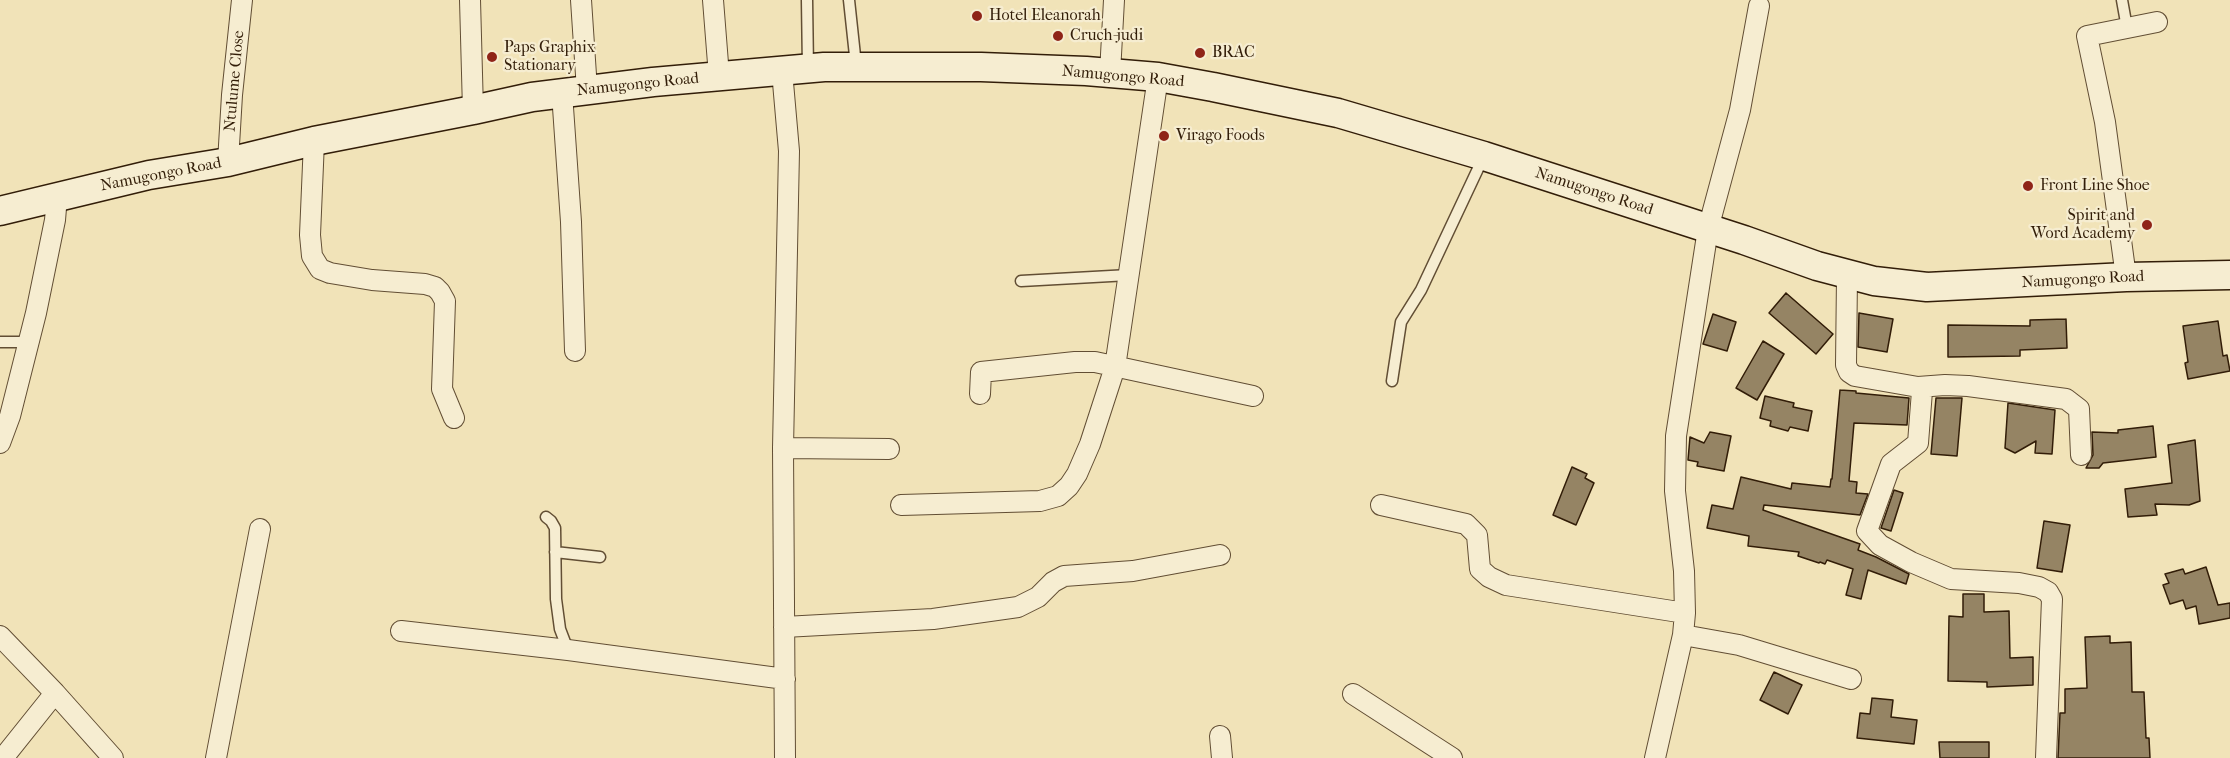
<!DOCTYPE html>
<style>
body{margin:0}
canvas{display:block;background:#f1e3b8}
</style>
<canvas width="2230" height="758"></canvas>
<script>
const c = document.querySelector('canvas').getContext('2d');
c.lineJoin = 'round';
function paint(path, color) { c.fillStyle = color; c.fill(path, 'evenodd'); }
const toPath = rows => new Path2D(rows.map(r => 'M' + r).join(''));
function strokePath(path, color, width, dash) { c.strokeStyle = color; c.lineWidth = width; c.lineCap = dash ? 'butt' : 'round'; c.setLineDash(dash || []); c.stroke(path); }
function label(font, color, halo, rows, align = 'center') {
  c.font = font + ' "IM FELL French Canon",serif'; c.lineWidth = 4.5; c.setLineDash([]); c.textBaseline = 'middle'; c.strokeStyle = halo; c.fillStyle = color; for (const [text, x, y, turn = 0] of rows) {
    c.save(); c.translate(x, y); c.rotate((+turn || 0) * Math.PI / 180); c.textAlign = isNaN(turn) ? turn : align; if (halo) c.strokeText(text, 0, 0); c.fillText(text, 0, 0); c.restore();
  }
}
const building = toPath([
 [1786,293,1833,334,1816,354,1769,313,1786,293],
 [1859,313,1893,319,1887,352,1858,347,1859,313],
 [1713,314,1736,322,1727,351,1703,344,1713,314],
 [2066,319,2067,348,2020,350,2020,356,1948,357,1948,325,2030,326,2030,320,2066,319],
 [2218,321,2223,356,2227,355,2230,371,2188,379,2185,363,2188,362,2183,326,2218,321],
 [1763,341,1784,354,1757,400,1736,388,1763,341],
 [1840,390,1856,391,1856,393,1909,398,1907,425,1854,423,1849,481,1857,482,1856,493,1868,494,1860,515,1764,505,1763,510,1860,544,1858,550,1876,557,1909,574,1906,584,1868,570,1861,599,1846,595,1853,569,1827,560,1825,564,1820,562,1819,563,1798,556,1799,552,1748,546,1749,536,1707,528,1712,505,1733,509,1741,477,1791,489,1792,483,1830,487,1831,479,1832,479,1840,390],
 [1765,396,1794,403,1793,407,1812,411,1808,431,1790,427,1788,431,1770,426,1771,421,1760,418,1765,396],
 [1936,398,1962,398,1957,456,1931,454,1936,398],
 [2008,403,2055,410,2052,454,2035,453,2036,441,2015,453,2005,448,2008,403],
 [2153,426,2156,457,2103,463,2099,468,2086,468,2093,455,2092,432,2118,433,2118,430,2153,426],
 [1710,432,1731,436,1724,471,1697,466,1698,462,1688,460,1690,437,1704,443,1710,432],
 [2195,440,2200,501,2189,505,2155,504,2157,515,2128,517,2125,489,2172,483,2168,445,2195,440],
 [1572,467,1587,474,1585,478,1594,483,1576,525,1553,515,1572,467],
 [1894,490,1903,493,1891,531,1881,528,1894,490],
 [2044,521,2070,525,2062,572,2037,568,2044,521],
 [2206,567,2218,605,2230,603,2230,618,2199,624,2196,606,2186,609,2183,600,2170,604,2163,585,2169,583,2165,574,2183,569,2185,574,2206,567],
 [1963,594,1984,594,1984,612,2009,611,2010,658,2033,657,2033,685,1987,687,1987,682,1948,681,1949,616,1963,617,1963,594],
 [2110,636,2110,643,2131,642,2132,692,2144,692,2146,738,2149,738,2150,758,2058,758,2060,713,2065,713,2065,689,2087,688,2085,637,2110,636],
 [1774,672,1802,685,1788,714,1760,700,1774,672],
 [1872,698,1893,700,1891,717,1917,720,1914,744,1857,738,1860,713,1870,714,1872,698],
 [1939,742,1989,742,1989,758,1940,758,1939,742]
]);
paint(building, '#958464');
strokePath(building, '#321d08', 1.5);
const lane = toPath([
 [807,0,808,69],
 [849,0,856,65],
 [2122,0,2127,28],
 [1021,281,1129,275],
 [0,342,29,342],
 [1392,381,1401,322,1421,290,1484,156],
 [546,517,551,521,555,528,556,599,560,629,568,650],
 [555,552,600,557]
]);
const street = toPath([
 [470,0,473,110],
 [581,0,587,90],
 [713,0,719,76],
 [782,71,789,151,783,448,785,758],
 [1110,73,1114,0],
 [562,93,571,222,575,351],
 [314,141,310,235,312,256,320,269,330,273,372,280,425,284,435,287,440,292,445,301,442,389,454,418],
 [228,162,232,95,242,0],
 [1847,276,1846,365,1849,372,1855,376,1918,387,1922,391,1918,443,1891,464,1867,531,1880,545,1911,562,1951,579,2019,583,2039,587,2048,592,2052,599,2046,758],
 [2126,277,2105,122,2087,36,2157,22],
 [1918,387,1945,385,1968,386,2066,399,2079,409,2081,455],
 [980,394,981,372,1075,362,1095,362,1253,396],
 [0,443,10,416,36,313,55,220,57,196],
 [783,448,889,449],
 [901,505,1040,501,1058,496,1069,486,1077,474,1090,444,1115,367,1158,77],
 [1381,505,1466,524,1477,535,1480,569,1489,577,1506,585,1685,613],
 [784,627,933,619,1018,607,1038,597,1053,582,1064,576,1133,571,1220,555],
 [401,631,568,650,785,679],
 [1683,635,1739,645,1851,679],
 [0,636,55,693,113,758],
 [1353,694,1452,758],
 [1220,736,1222,758],
 [3,758,55,693],
 [216,758,260,529],
 [1655,758,1683,635,1685,613,1684,571,1675,491,1676,436,1708,229,1740,110,1759,6]
]);
const secondary = toPath([
 [0,211,149,175,228,162,314,141,473,110,532,97,653,82,824,67,981,67,1086,71,1158,77,1213,87,1338,113,1484,156,1744,240,1817,266,1874,281,1927,287,2126,277,2230,275]
]);
strokePath(lane, '#624e34', 13);
strokePath(street, '#624e34', 22);
strokePath(secondary, '#321d08', 31);
strokePath(lane, '#f6edd1', 10);
strokePath(street, '#f6edd1', 20);
strokePath(secondary, '#f6edd1', 28);
for (const [x, y, r, color] of [
 [977,16,6,"#8f2418"],
 [1058,36,6,"#8f2418"],
 [1200,53,6,"#8f2418"],
 [492,57,6,"#8f2418"],
 [1164,136,6,"#8f2418"],
 [2028,186,6,"#8f2418"],
 [2147,225,6,"#8f2418"]
]) { const dot = new Path2D(); dot.arc(x, y, r, 0, 2 * Math.PI); c.fillStyle = color; c.fill(dot); strokePath(dot, '#f6edd1', 2); }
label('16px', '#321d08', '#f6edd1', [
 ["Hotel Eleanorah",989,16],
 ["Cruch-judi",1070,36],
 ["Paps Graphix",504,48],
 ["Stationary",504,66],
 ["BRAC",1212,53],
 ["Virago Foods",1176,136],
 ["Front Line Shoe",2040,186],
 ["Spirit and",2135,216,"right"],
 ["Word Academy",2135,234,"right"]
], 'left');
label('16px', '#321d08', '#f6edd1', [
 ["Namugongo Road",1123,77,5],
 ["Ntulume Close",235,81,-85],
 ["Namugongo Road",638,85,-6],
 ["Namugongo Road",161,175,-11],
 ["Namugongo Road",1594,192,18],
 ["Namugongo Road",2083,280,-3]
]);
</script>
